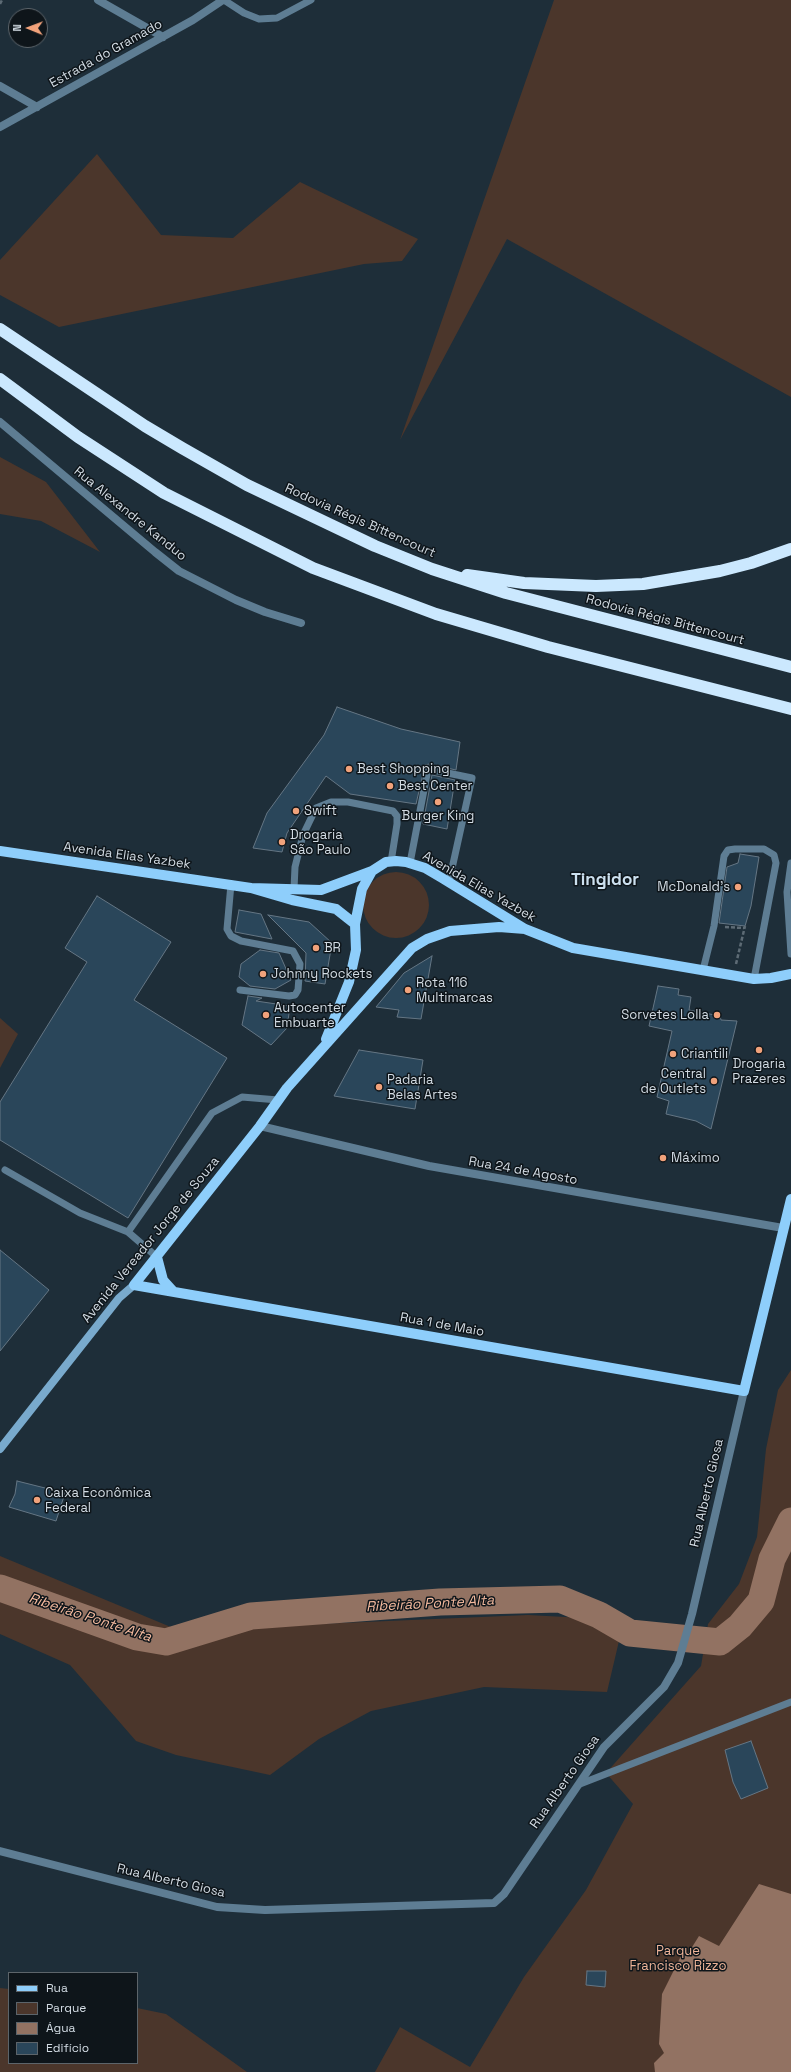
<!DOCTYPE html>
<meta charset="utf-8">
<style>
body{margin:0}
#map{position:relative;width:791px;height:2072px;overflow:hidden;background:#1e2e39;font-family:"Space Grotesk",sans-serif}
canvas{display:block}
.legend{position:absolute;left:8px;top:1972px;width:130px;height:92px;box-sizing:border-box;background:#0e151a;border:1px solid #5c646a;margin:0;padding:5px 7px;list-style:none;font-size:12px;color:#d2dbe3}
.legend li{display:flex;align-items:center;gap:8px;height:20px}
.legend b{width:20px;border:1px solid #5c646a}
.north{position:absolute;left:8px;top:8px;width:40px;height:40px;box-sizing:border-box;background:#0e151a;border:1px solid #5c646a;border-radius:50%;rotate:271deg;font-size:11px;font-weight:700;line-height:16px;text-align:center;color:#d2dbe3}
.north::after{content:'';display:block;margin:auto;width:14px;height:18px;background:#f1a27b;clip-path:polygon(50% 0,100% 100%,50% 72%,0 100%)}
</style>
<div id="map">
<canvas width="791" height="2072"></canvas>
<ul class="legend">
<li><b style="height:5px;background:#8ecefb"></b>Rua</li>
<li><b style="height:11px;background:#4b362b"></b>Parque</li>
<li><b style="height:11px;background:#927262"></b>Água</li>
<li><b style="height:11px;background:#2a465a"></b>Edifício</li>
</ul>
<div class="north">N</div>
</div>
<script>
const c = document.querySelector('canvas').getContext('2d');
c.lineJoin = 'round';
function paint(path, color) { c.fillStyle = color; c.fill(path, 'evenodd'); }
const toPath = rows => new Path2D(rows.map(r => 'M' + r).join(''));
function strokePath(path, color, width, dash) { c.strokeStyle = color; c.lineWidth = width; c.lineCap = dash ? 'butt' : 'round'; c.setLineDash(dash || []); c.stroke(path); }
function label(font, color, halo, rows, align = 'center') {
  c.font = font + ' "Space Grotesk",sans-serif'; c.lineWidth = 3; c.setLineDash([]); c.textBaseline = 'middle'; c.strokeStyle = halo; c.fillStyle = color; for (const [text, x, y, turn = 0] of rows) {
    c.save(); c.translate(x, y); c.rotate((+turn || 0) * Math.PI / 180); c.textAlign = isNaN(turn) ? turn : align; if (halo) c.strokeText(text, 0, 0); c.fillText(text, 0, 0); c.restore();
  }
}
paint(toPath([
 [554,0,791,0,791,397,507,239,400,440],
 [97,154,161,235,233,238,300,182,418,239,402,261,364,264,59,327,0,295,0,260],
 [0,457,46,482,100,552,41,521,0,514],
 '363 905a33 33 0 1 1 66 0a33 33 0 1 1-66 0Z',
 [0,1018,18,1034,0,1068],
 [791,1370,791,2072,375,2072,400,2027,470,2067,524,1977,586,1890,633,1804,606,1773,701,1666,708,1624,739,1584,757,1537,766,1449,778,1390],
 [0,1556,178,1630,528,1615,584,1618,619,1641,607,1692,484,1687,371,1711,319,1739,270,1775,176,1755,136,1741,70,1665,0,1634],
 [0,1988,9,1989,9,2063,137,2063,137,2008,166,2014,247,2072,0,2072]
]), '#4b362b');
paint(toPath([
 [759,1884,791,1894,791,2072,655,2072,654,2063,664,2053,659,2044,662,1994,683,1952,689,1952,699,1936,719,1946]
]), '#927262');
strokePath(toPath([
 [0,1588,137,1637,166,1642,251,1616,440,1602,560,1599,599,1615,630,1633,720,1642,740,1626,761,1601,772,1559,791,1521]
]), '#927262', 27);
const building = toPath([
 [337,707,401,729,460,742,456,770,429,764,425,765,416,804,350,794,326,776,287,833,282,852,253,848,267,813,324,735,337,707],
 [432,775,455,780,447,829,423,824,432,775],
 [740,854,759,857,751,906,745,926,719,923,727,867,738,863,740,854],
 [97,896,171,942,134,1000,227,1058,128,1218,0,1140,0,1102,87,962,65,948,97,896],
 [239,910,261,914,272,939,235,932,239,910],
 [268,915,309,922,332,943,325,984,305,981,306,953,268,915],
 [260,950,279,953,291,980,275,989,250,986,239,977,241,964,260,950],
 [432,956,421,1019,397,1017,399,1010,376,1007,404,973,432,956],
 [658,986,679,989,678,995,691,997,689,1010,720,1016,721,1020,737,1021,711,1129,696,1121,666,1114,669,1101,657,1097,672,1031,649,1026,658,986],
 [248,996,262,998,256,1001,290,1006,287,1028,271,1045,242,1025,248,996],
 [359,1050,423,1060,415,1109,334,1096,359,1050],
 [0,1250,49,1290,0,1351,0,1250],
 [17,1481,65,1493,56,1521,9,1507,15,1494,17,1481],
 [751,1741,768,1788,741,1799,733,1782,725,1750,751,1741],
 [587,1971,606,1971,605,1987,586,1985,587,1971]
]);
paint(building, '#2a465a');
strokePath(building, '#657684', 1);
strokePath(toPath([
 [0,4,2,0],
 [725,927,744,928],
 [736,964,745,926]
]), '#5d6b75', 2.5, [4, 2]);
strokePath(toPath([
 [224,0,244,13,259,19,277,18,311,0],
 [410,863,428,769,472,778,449,882],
 [791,863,787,892,791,954],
 [231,884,227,929,231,936,241,941,293,951,300,964,298,990,295,995,289,996,240,990],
 [294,889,295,867,303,835,316,808,331,802,348,802,393,811,397,816,397,824,391,862],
 [703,970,714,926,724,856,728,850,735,849,764,849,774,855,776,863,754,979],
 [5,1170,80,1213,128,1232],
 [157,1257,128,1232,212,1113,242,1097,278,1100],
 [580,1784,791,1702]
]), '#5e7d93', 7);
strokePath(toPath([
 [98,0,163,37],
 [0,86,37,107],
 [0,127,193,20,223,0],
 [0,422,155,552,179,571,236,600,265,612,301,623],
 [260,1126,429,1166,783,1228],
 [0,1851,217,1907,265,1910,494,1903,504,1894,604,1747,664,1687,678,1663,692,1614,744,1391]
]), '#5e7d93', 8);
strokePath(toPath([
 [0,1449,119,1298,134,1285]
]), '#79aacd', 8);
strokePath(toPath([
 [0,851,251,888,292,900,336,909,355,924],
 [251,888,321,890,372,871,386,862,396,861,406,862,425,868,442,878,525,929,573,948,754,979,771,978,791,974],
 [355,924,362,889,372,871],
 [525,929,499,927,450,931,427,939,412,948,287,1088,260,1126,134,1285,744,1391,791,1199],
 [326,1039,349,982,356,950,355,924],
 [157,1257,163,1280,173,1291]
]), '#8ecefb', 10);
strokePath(toPath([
 [0,329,145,426,182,448,247,485,375,546,432,569,506,593,791,667],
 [0,379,78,437,164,493,313,568,436,614,548,647,791,709],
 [467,575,524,583,596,586,643,584,720,571,751,563,791,549]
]), '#cbe8fe', 12);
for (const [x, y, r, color] of [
 [349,769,4,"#f1a27b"],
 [390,786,4,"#f1a27b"],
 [438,802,4,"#f1a27b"],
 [296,811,4,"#f1a27b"],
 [282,842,4,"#f1a27b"],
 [738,887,4,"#f1a27b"],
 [316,948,4,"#f1a27b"],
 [263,974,4,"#f1a27b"],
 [408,990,4,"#f1a27b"],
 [266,1015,4,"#f1a27b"],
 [717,1015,4,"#f1a27b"],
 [759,1050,4,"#f1a27b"],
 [673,1054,4,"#f1a27b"],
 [714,1081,4,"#f1a27b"],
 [379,1087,4,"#f1a27b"],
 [663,1158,4,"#f1a27b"],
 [37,1500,4,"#f1a27b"]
]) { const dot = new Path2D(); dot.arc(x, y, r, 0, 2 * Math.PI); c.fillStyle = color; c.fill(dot); strokePath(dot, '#0e151a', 1.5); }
label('13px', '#d2dbe3', '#0e151a', [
 ["Estrada do Gramado",106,54,-29],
 ["Rua Alexandre Kanduo",130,514,39],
 ["Rodovia Régis Bittencourt",360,521,24],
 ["Rodovia Régis Bittencourt",665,620,15],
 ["Avenida Elias Yazbek",127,856,8],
 ["Avenida Elias Yazbek",479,887,30],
 ["Rua 24 de Agosto",523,1171,10],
 ["Avenida Vereador Jorge de Souza",151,1240,-51],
 ["Rua 1 de Maio",442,1325,10],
 ["Rua Alberto Giosa",707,1493,-77],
 ["Rua Alberto Giosa",565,1782,-55],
 ["Rua Alberto Giosa",171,1881,13]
]);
label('13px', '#d2dbe3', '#0e151a', [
 ["Best Shopping",357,769],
 ["Best Center",398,786],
 ["Swift",304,811],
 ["Burger King",438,816,"center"],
 ["Drogaria",290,835],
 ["São Paulo",290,850],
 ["McDonald's",730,887,"right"],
 ["BR",324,948],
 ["Johnny Rockets",271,974],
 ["Rota 116",416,983],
 ["Multimarcas",416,998],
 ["Autocenter",274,1008],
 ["Embuarte",274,1023],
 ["Sorvetes Lolla",709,1015,"right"],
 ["Criantili",681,1054],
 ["Drogaria",759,1064,"center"],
 ["Prazeres",759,1079,"center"],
 ["Central",706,1074,"right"],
 ["de Outlets",706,1089,"right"],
 ["Padaria",387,1080],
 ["Belas Artes",387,1095],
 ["Máximo",671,1158],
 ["Caixa Econômica",45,1493],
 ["Federal",45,1508]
], 'left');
label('13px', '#eeb498', '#0e151a', [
 ["Parque",678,1951],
 ["Francisco Rizzo",678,1966]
]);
label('italic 14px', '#f4ba9e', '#0e151a', [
 ["Ribeirão Ponte Alta",430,1604,-3],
 ["Ribeirão Ponte Alta",90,1618,18]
]);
label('bold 17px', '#cce0ef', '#0e151a', [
 ["Tingidor",605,880]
]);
</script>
